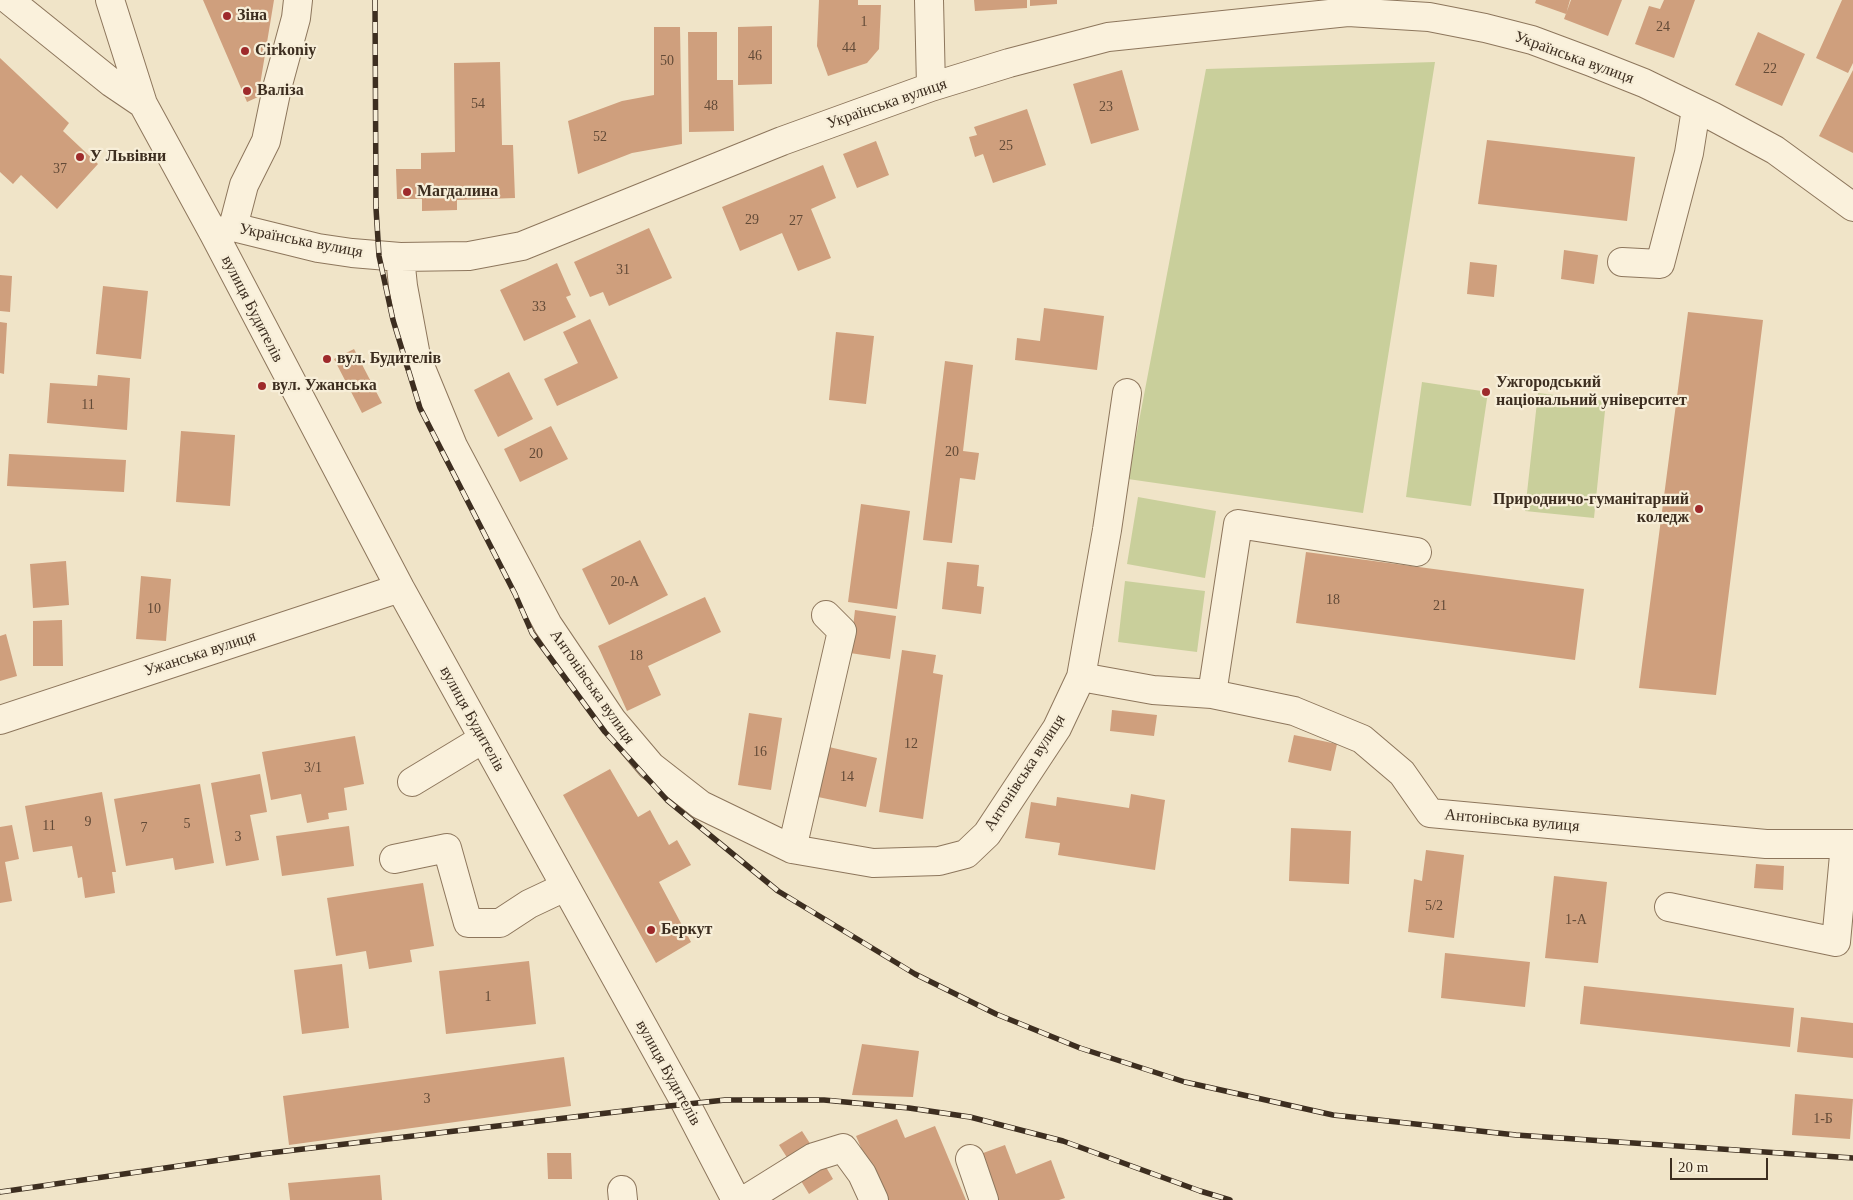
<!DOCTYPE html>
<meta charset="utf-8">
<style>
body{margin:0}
#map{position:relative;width:1853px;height:1200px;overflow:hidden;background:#f0e4c8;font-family:Georgia,serif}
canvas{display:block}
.scale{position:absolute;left:1670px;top:1158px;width:98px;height:22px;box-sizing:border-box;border:2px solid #3d2e20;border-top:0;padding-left:6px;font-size:15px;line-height:18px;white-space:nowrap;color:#3d2e20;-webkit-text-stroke:4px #f7eed8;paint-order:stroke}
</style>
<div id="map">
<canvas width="1853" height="1200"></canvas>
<div class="scale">20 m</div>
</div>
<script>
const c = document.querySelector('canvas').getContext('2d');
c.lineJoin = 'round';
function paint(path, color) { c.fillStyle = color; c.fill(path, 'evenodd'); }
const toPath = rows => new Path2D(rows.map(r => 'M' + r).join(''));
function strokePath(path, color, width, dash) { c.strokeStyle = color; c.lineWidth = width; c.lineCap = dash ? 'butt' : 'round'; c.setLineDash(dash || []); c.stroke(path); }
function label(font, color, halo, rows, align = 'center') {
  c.font = font + ' Georgia,serif'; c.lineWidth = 4.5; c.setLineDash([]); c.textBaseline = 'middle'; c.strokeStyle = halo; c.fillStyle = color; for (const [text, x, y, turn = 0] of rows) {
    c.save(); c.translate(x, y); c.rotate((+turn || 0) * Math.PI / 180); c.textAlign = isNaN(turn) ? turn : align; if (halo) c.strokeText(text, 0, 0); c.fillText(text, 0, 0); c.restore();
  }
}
paint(toPath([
 [1435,62,1363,513,1128,479,1206,69],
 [1422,382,1488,392,1471,506,1406,497],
 [1538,393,1606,401,1594,518,1525,511],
 [1138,497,1216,511,1205,578,1127,564],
 [1125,581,1205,591,1197,652,1118,642]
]), '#c9cf9b');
paint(toPath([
 [203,0,274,0,258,97,247,102],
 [819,0,858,0,858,5,881,5,879,49,867,63,828,76,817,46],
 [974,0,1027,0,1027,8,975,11],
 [1030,0,1057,0,1057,4,1030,6],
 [1536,0,1570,0,1566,14,1535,3],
 [1571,0,1622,0,1608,36,1564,19],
 [1664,0,1695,0,1674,58,1635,44,1649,6,1660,9],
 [1842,0,1853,0,1853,63,1848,73,1816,58],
 [772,26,772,84,738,85,738,27],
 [654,27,680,27,682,144,632,153,578,174,568,121,622,101,654,95],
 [688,32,717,32,717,80,733,80,734,131,689,132],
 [1758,32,1805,54,1782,106,1735,85],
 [0,58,69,123,63,131,98,164,57,209,21,175,13,184,0,172],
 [500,62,502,145,513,145,515,198,457,200,457,210,422,211,422,199,397,199,396,169,421,169,421,153,455,152,454,63],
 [1122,70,1139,130,1091,144,1073,84],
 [1853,70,1853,153,1819,136],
 [1027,109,1046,165,993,183,983,154,975,157,969,137,977,135,974,127],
 [1487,140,1635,157,1627,221,1478,204],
 [876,141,889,175,857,188,843,154],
 [823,165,836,198,811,209,831,258,798,271,782,233,740,251,722,207],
 [649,228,672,278,609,306,603,292,590,297,574,262],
 [1564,250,1598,255,1594,284,1561,279],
 [1470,262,1497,265,1494,297,1467,294],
 [557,263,571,295,566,297,576,317,524,341,500,290],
 [0,275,12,276,10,312,0,311],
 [103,286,148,291,141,359,96,354],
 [1044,308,1104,316,1097,370,1015,360,1017,338,1040,341],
 [1688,312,1763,320,1716,695,1639,688],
 [590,319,618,378,557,406,544,379,578,363,563,332],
 [0,322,7,323,4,374,0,373],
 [836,332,874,336,866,404,829,400],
 [354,349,382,403,362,413,334,359],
 [945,361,973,365,963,451,979,453,975,480,960,478,952,543,923,540],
 [509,372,533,419,498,437,474,390],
 [98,375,130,378,127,430,47,423,50,383,97,386],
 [551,426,568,459,520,482,504,449],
 [181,431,235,435,230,506,176,502],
 [9,454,126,460,124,492,7,486],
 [861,504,910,511,897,609,848,602],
 [640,540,668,595,609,625,582,569],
 [1306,552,1584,589,1575,660,1296,623],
 [66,561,69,605,33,608,30,564],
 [947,562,979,565,977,586,984,587,981,614,942,609],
 [141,576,171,579,166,641,136,639],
 [705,597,721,632,648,666,661,695,627,711,598,646],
 [855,610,896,616,890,659,850,653],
 [62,620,63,666,33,666,33,621],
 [6,634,17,676,0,681,0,636],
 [902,650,936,655,933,673,943,675,923,819,879,812],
 [1112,710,1157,715,1154,736,1110,731],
 [749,713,782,718,771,790,738,785],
 [1294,735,1337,744,1331,771,1288,762],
 [355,736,364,784,344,788,347,810,328,813,329,819,307,823,301,794,271,800,262,752],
 [829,747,877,758,866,807,818,797],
 [610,769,638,817,650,810,669,845,677,840,691,865,659,882,691,942,656,963,563,795],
 [260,774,267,812,250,815,259,860,226,866,211,783],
 [200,784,214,863,175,870,173,858,126,866,114,799],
 [102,792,116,872,112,872,115,893,85,898,82,877,78,878,72,846,33,852,25,806],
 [1131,794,1165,800,1155,870,1058,855,1060,843,1025,838,1031,802,1056,806,1057,797,1129,808],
 [12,825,19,859,5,862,12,901,0,903,0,827],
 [349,826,354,866,282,876,276,836],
 [1291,828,1351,831,1349,884,1289,881],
 [1426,850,1464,855,1454,938,1408,932,1414,879,1422,881],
 [1756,864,1784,866,1783,890,1754,888],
 [1554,876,1607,882,1598,963,1545,958],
 [423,883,434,946,410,950,412,962,369,969,366,951,336,956,327,898],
 [1445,953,1530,962,1525,1007,1441,998],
 [529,961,536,1024,446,1034,439,971],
 [342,964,349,1028,302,1034,294,970],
 [1584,986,1794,1008,1790,1047,1580,1024],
 [1801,1017,1853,1023,1853,1058,1797,1052],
 [862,1044,919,1051,913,1097,852,1095],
 [564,1057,571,1106,289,1145,283,1096],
 [1795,1094,1853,1099,1850,1139,1792,1135],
 [897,1119,905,1138,935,1126,966,1200,883,1200,856,1136],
 [802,1131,811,1145,788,1159,779,1145],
 [1005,1145,1016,1174,1051,1160,1065,1198,1059,1200,992,1200,975,1156],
 [547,1153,571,1153,572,1179,548,1179],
 [823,1162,833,1179,809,1194,798,1176],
 [380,1175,382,1200,290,1200,288,1183]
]), '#cf9f7d');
const minor = toPath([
 [9,0,112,83,143,104,214,234,400,588,686,1104,736,1200],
 [110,0,143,104],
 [929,0,931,87],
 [233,227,244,185,266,141,277,88,296,18,298,0],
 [214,234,233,227,318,248,352,253,400,257,469,256,522,246,782,141,931,87,1009,63,1108,37,1348,12,1429,17,1485,28,1532,40,1591,62,1644,83,1712,116,1775,150,1853,207],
 [400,257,403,286,416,356,453,446,548,625,612,720,651,766,701,805,792,849,873,863,939,861,966,854,987,834,1057,728,1081,677,1153,690,1212,694,1294,711,1362,739,1402,773,1430,813,1766,844,1853,844],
 [1622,262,1660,264,1689,153,1696,109],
 [1081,677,1107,530,1127,393],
 [1212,694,1238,524,1417,552],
 [0,720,400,588],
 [412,782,483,739],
 [792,849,842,631,826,615],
 [394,859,447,848,468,923,500,923,529,904,565,887],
 [1669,907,1836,942,1845,844],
 [970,1159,984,1200],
 [622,1190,623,1200],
 [745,1200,814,1157,843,1148,862,1174,874,1200]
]);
strokePath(minor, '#8d765c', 30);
strokePath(minor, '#faf1dc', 28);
const rail = toPath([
 [375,0,376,208,379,256,393,320,420,408,515,594,532,633,605,732,667,800,778,891,915,974,996,1014,1080,1048,1185,1082,1333,1115,1516,1135,1853,1158],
 [0,1192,261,1154,641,1109,725,1100,824,1100,909,1108,970,1117,1063,1141,1200,1191,1230,1200]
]);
strokePath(rail, '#3d2e20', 5.5);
strokePath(rail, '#f7eed8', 4, [11]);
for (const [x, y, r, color] of [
 [227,16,5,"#9e2a2b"],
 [245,51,5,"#9e2a2b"],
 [247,91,5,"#9e2a2b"],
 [80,157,5,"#9e2a2b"],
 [407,192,5,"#9e2a2b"],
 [327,359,5,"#9e2a2b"],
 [262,386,5,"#9e2a2b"],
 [1486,392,5,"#9e2a2b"],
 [1699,509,5,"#9e2a2b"],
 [651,930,5,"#9e2a2b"]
]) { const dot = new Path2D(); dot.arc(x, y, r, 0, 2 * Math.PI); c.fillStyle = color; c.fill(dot); strokePath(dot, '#f7eed8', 2); }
label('14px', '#624a37', null, [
 ["1",864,22],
 ["24",1663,27],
 ["44",849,48],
 ["46",755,56],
 ["50",667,61],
 ["22",1770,69],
 ["54",478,104],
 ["48",711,106],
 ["23",1106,107],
 ["52",600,137],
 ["25",1006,146],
 ["37",60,169],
 ["29",752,220],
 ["27",796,221],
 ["31",623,270],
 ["33",539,307],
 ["11",88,405],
 ["20",952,452],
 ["20",536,454],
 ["20-А",625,582],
 ["18",1333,600],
 ["21",1440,606],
 ["10",154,609],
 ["18",636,656],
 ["12",911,744],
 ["16",760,752],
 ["3/1",313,768],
 ["14",847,777],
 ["9",88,822],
 ["5",187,824],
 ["11",49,826],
 ["7",144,828],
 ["3",238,837],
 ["5/2",1434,906],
 ["1-А",1576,920],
 ["1",488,997],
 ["3",427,1099],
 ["1-Б",1823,1119]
]);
label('bold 16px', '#3d2e20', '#f7eed8', [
 ["Зіна",237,16],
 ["Cirkoniy",255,51],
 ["Валіза",257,91],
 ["У Львівни",90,157],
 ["Магдалина",417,192],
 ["вул. Будителів",337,359],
 ["Ужгородський",1496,383],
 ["національний університет",1496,401],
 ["вул. Ужанська",272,386],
 ["Природничо-гуманітарний",1689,500,"right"],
 ["коледж",1689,518,"right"],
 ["Беркут",661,930]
], 'left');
label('16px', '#3d2e20', '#f7eed8', [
 ["Українська вулиця",1574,58,20],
 ["Українська вулиця",887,104,-19],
 ["Українська вулиця",301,241,11],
 ["вулиця Будителів",252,309,63],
 ["Ужанська вулиця",200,654,-18],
 ["Антонівська вулиця",592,687,55],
 ["вулиця Будителів",472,719,61],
 ["Антонівська вулиця",1025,773,-57],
 ["Антонівська вулиця",1512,821,5],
 ["вулиця Будителів",668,1073,61]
]);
</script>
